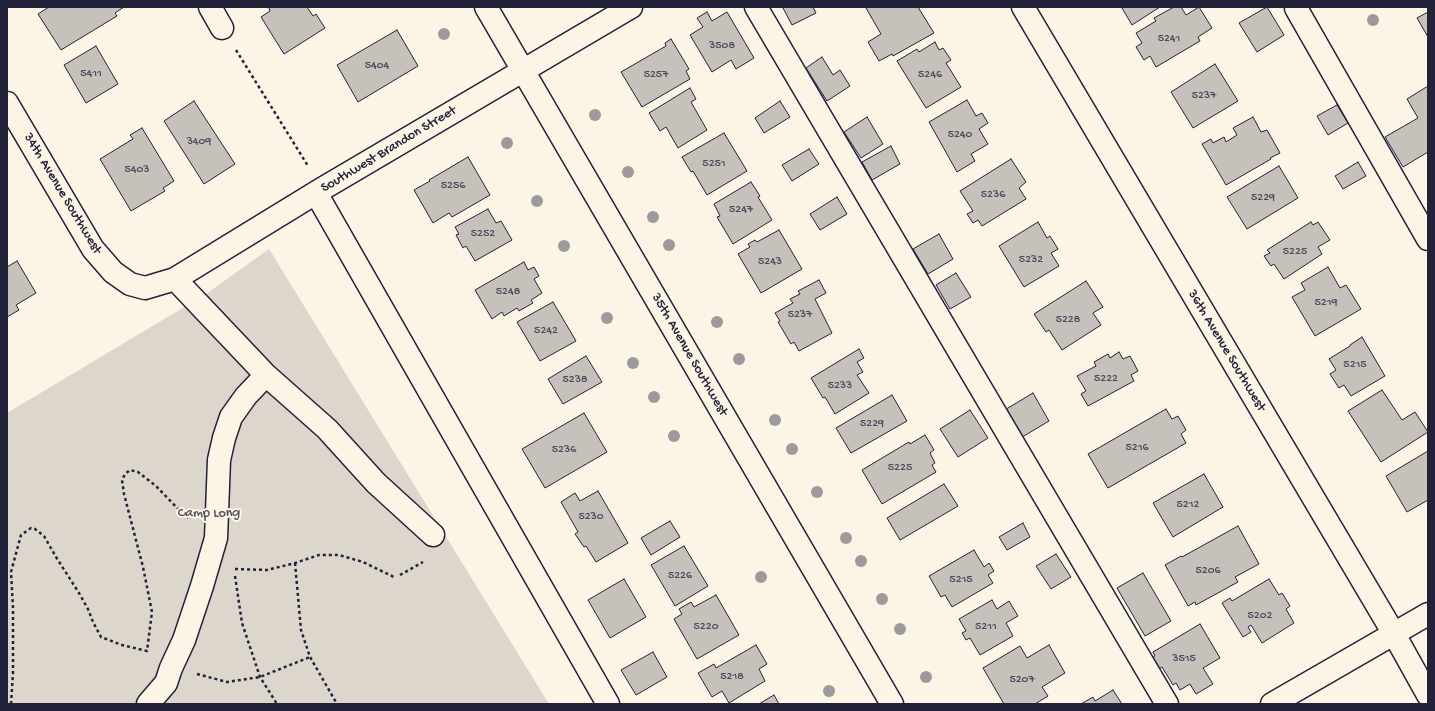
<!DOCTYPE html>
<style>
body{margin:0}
#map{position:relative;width:1435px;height:711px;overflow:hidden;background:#fcf5e5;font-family:"Gochi Hand",sans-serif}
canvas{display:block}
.frame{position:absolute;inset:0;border:8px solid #22223b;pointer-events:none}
</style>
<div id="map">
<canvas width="1435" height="711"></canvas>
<div class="frame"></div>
</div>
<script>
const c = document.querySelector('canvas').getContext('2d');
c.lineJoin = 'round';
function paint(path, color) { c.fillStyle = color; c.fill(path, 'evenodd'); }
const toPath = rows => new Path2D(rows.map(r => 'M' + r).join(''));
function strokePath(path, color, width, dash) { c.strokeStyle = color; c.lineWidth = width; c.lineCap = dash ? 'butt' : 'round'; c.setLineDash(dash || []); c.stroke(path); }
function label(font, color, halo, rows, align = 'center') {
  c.font = font + ' "Gochi Hand",sans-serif'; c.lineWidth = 4; c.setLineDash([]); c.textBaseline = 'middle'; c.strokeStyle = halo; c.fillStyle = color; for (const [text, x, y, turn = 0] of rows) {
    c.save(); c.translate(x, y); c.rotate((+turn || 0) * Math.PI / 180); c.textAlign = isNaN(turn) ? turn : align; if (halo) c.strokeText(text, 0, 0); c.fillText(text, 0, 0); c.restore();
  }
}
paint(toPath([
 [269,249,549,704,7,704,7,413,206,294]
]), '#dcd6cc');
const building = toPath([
 [49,7,124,7,115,13,117,16,61,50,38,14,49,7],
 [271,7,307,7,313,16,316,14,325,28,284,54,261,17,270,11,269,8,271,7],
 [785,7,813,7,816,13,792,25,783,8,785,7],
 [867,7,918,7,934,33,893,56,892,54,879,61,868,42,881,34,866,8,867,7],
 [1124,7,1160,7,1132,25,1122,8,1124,7],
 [1174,7,1181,7,1186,15,1199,7,1212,28,1198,37,1200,41,1156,67,1150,56,1144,60,1136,47,1142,43,1136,33,1156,21,1154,18,1174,7],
 [1267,7,1284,35,1257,52,1239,23,1267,7],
 [707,12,712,21,727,12,754,58,736,69,731,60,712,72,690,35,703,27,697,18,707,12],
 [1428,12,1428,37,1417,18,1428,12],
 [397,30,418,66,358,102,337,65,397,30],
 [671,39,689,69,686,71,690,79,642,107,621,72,666,46,665,43,671,39],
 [935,42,939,50,943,48,951,60,946,63,961,87,926,108,897,61,917,49,919,52,935,42],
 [96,46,118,84,86,103,64,65,96,46],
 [822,57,833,75,840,70,850,86,827,101,806,68,822,57],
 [1215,64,1238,101,1193,128,1171,92,1215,64],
 [1428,86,1428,152,1403,167,1385,137,1418,118,1407,99,1428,86],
 [690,88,696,99,691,102,707,130,678,148,666,127,660,131,649,113,690,88],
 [967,100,976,116,982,113,988,123,979,129,988,144,971,154,975,161,957,172,929,122,967,100],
 [194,101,235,164,204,184,164,121,194,101],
 [780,101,790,117,764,133,755,118,780,101],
 [1337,105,1348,123,1328,135,1317,116,1337,105],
 [867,117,883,144,861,158,844,132,867,117],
 [1253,117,1261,132,1267,130,1280,153,1270,158,1271,159,1226,185,1202,144,1211,139,1213,143,1224,137,1226,142,1237,135,1233,128,1253,117],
 [142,128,174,181,163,188,165,191,131,211,100,159,133,139,130,135,142,128],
 [724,133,747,171,707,195,693,171,691,172,682,157,724,133],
 [891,146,900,164,872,180,862,162,891,146],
 [809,149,819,164,792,181,782,165,809,149],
 [468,157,490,195,452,217,449,213,433,223,414,190,430,181,429,180,468,157],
 [1011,159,1026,182,1019,188,1026,199,982,226,978,220,973,223,967,214,973,211,960,191,1011,159],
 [1358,162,1366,176,1343,189,1335,176,1358,162],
 [1279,166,1298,198,1247,229,1227,197,1279,166],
 [751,182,760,196,758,197,772,220,733,244,717,217,720,216,714,204,751,182],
 [837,197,847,214,820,230,810,214,837,197],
 [488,209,496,223,501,221,512,240,475,261,466,246,463,248,456,235,459,234,455,227,488,209],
 [1038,222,1047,238,1050,236,1058,249,1051,253,1059,266,1024,287,999,246,1038,222],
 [1311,222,1313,225,1318,222,1330,240,1318,247,1322,254,1284,279,1274,264,1271,266,1264,256,1270,253,1267,250,1311,222],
 [779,230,802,269,761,293,738,254,750,247,748,244,755,240,757,242,779,230],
 [939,234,953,259,928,274,913,249,939,234],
 [17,261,36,293,16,305,19,310,7,317,7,267,17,261],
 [524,262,528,270,534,267,539,276,534,279,542,293,531,300,533,303,519,311,517,308,504,316,502,312,492,319,475,290,524,262],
 [1328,267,1340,288,1346,285,1361,309,1315,336,1292,297,1305,290,1301,283,1328,267],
 [956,273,971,297,950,309,936,285,956,273],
 [819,280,826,293,815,299,832,333,799,351,794,342,791,344,778,322,780,321,775,313,793,303,790,299,800,294,798,291,819,280],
 [1086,281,1103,307,1093,313,1101,325,1062,350,1049,330,1046,332,1034,314,1086,281],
 [553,302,576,341,540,361,517,322,553,302],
 [1362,337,1385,376,1351,396,1344,385,1339,388,1330,374,1336,370,1329,359,1350,346,1350,345,1362,337],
 [859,349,864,358,857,362,863,372,857,375,869,393,835,414,825,397,823,398,811,378,859,349],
 [1119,352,1123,359,1130,356,1138,371,1131,375,1134,381,1088,406,1081,394,1086,391,1077,376,1096,366,1094,362,1108,354,1110,358,1119,352],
 [586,356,602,382,563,404,548,379,586,356],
 [1382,390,1402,420,1415,412,1428,432,1381,462,1348,411,1382,390],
 [1033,393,1049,421,1019,439,1003,411,1033,393],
 [892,395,907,421,851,453,836,428,892,395],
 [1166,409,1172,419,1178,416,1186,430,1181,434,1186,443,1108,488,1088,454,1166,409],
 [970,410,988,438,958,457,940,429,970,410],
 [584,413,607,452,545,488,522,449,584,413],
 [925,435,934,450,930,453,935,463,932,465,936,472,882,504,862,470,909,442,910,444,925,435],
 [1428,451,1428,500,1407,512,1386,476,1428,451],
 [1204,474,1223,507,1173,537,1153,503,1204,474],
 [944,484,958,506,900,540,887,518,944,484],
 [598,491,628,543,596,562,586,546,584,547,575,534,578,532,561,502,575,493,580,501,598,491],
 [670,521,680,537,651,555,641,538,670,521],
 [1023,523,1030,537,1007,550,999,537,1023,523],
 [1238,526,1259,564,1235,577,1238,582,1196,605,1195,602,1188,606,1165,565,1181,556,1182,557,1238,526],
 [684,546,708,586,675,606,651,565,684,546],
 [974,550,984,567,989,563,994,571,988,575,993,583,952,607,945,595,941,597,929,576,974,550],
 [1056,554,1071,577,1051,589,1036,566,1056,554],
 [1143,573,1171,621,1145,636,1117,588,1143,573],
 [624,579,646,617,610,638,588,600,624,579],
 [1269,579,1279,595,1282,593,1290,606,1286,609,1294,623,1262,643,1251,625,1248,627,1251,632,1243,637,1222,603,1230,598,1232,601,1269,579],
 [716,595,739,635,697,659,674,619,682,614,679,609,691,602,694,607,716,595],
 [992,600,997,609,1009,601,1018,616,1006,623,1013,636,980,655,970,638,966,640,962,633,966,631,959,619,992,600],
 [1200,624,1220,658,1203,668,1213,684,1196,694,1190,684,1180,690,1176,683,1173,685,1162,667,1155,672,1148,660,1155,656,1153,652,1200,624],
 [756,645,767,664,759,669,765,681,729,703,722,691,712,697,698,673,714,664,716,668,756,645],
 [1049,645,1065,673,1042,687,1048,696,1035,704,1004,704,983,668,1020,646,1027,658,1049,645],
 [653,652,667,677,636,695,621,670,653,652],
 [1113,690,1122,704,1081,704,1093,697,1095,701,1113,690],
 [774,695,779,704,759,704,774,695]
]);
paint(building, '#c6c1bb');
strokePath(building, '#22223b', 1);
const minor = toPath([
 [210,7,222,28],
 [756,7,1167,704],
 [1023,7,1394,634,1428,695],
 [1296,8,1428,239],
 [7,103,93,249,113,272,130,284,145,288,175,279,322,189,631,7],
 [316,193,608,704],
 [175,279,266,375],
 [148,704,166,683,171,668,184,640,202,586,216,538,219,460,224,438,231,417,246,396,266,375,327,429,376,483,433,535],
 [1272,704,1428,614]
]);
const major = toPath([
 [486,7,892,704]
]);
strokePath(minor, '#22223b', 25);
strokePath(major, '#22223b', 25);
strokePath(toPath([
 [236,50,308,166],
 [295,563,301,630,310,657,337,704],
 [235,569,267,570,295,563,319,555,339,555,363,562,396,578],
 [400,575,423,562],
 [235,576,242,623,260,677,277,704],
 [197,674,227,682,260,677,310,657],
 [11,704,13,673,13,608,11,572,21,535,31,528,35,529,44,536,56,557,79,593,88,609,93,622,101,637,122,645,147,651,152,612,143,567,124,494,122,480,125,474,130,470,138,472,156,486,183,514,190,519]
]), '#22223b', 2.5, [3, 3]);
strokePath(minor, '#fcf5e5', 22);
strokePath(major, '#fcf5e5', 22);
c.fillStyle = '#9d9a9b';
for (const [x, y] of [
 [1373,20],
 [444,34],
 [595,115],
 [507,143],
 [628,172],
 [537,201],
 [653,217],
 [669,245],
 [564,246],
 [607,318],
 [717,322],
 [739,359],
 [633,363],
 [654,397],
 [775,420],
 [674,436],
 [792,449],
 [817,492],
 [846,538],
 [861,561],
 [761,577],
 [882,599],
 [900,629],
 [926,677],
 [829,691]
]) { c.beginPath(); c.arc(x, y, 6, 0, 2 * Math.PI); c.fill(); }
label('12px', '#4b4a5b', null, [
 ["5241",1169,39],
 ["3508",722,46],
 ["5404",377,66],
 ["5411",91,74],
 ["5257",656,75],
 ["5246",930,75],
 ["5237",1204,96],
 ["5240",960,135],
 ["3409",199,142],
 ["5251",714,164],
 ["5403",137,170],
 ["5256",453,186],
 ["5236",993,195],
 ["5229",1263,198],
 ["5247",741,210],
 ["5252",483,234],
 ["5225",1295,252],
 ["5232",1031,260],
 ["5243",770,262],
 ["5248",508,292],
 ["5219",1326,303],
 ["5237",800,315],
 ["5228",1068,320],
 ["5242",546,331],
 ["5215",1355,365],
 ["5222",1106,379],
 ["5238",575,380],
 ["5233",840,386],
 ["5229",872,424],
 ["5216",1137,448],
 ["5236",564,450],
 ["5225",900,468],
 ["5212",1188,505],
 ["5230",591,517],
 ["5206",1208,571],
 ["5226",680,576],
 ["5215",961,580],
 ["5202",1260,616],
 ["5220",706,627],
 ["5211",986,627],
 ["3515",1184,659],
 ["5218",732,677],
 ["5207",1022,680]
]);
label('14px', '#22223b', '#fcf5e5', [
 ["Southwest Brandon Street",389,150,-31],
 ["34th Avenue Southwest",62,194,59],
 ["36th Avenue Southwest",1226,351,59],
 ["35th Avenue Southwest",689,355,60]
]);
label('14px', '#504f5f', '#fcf5e5', [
 ["Camp Long",209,514]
]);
</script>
